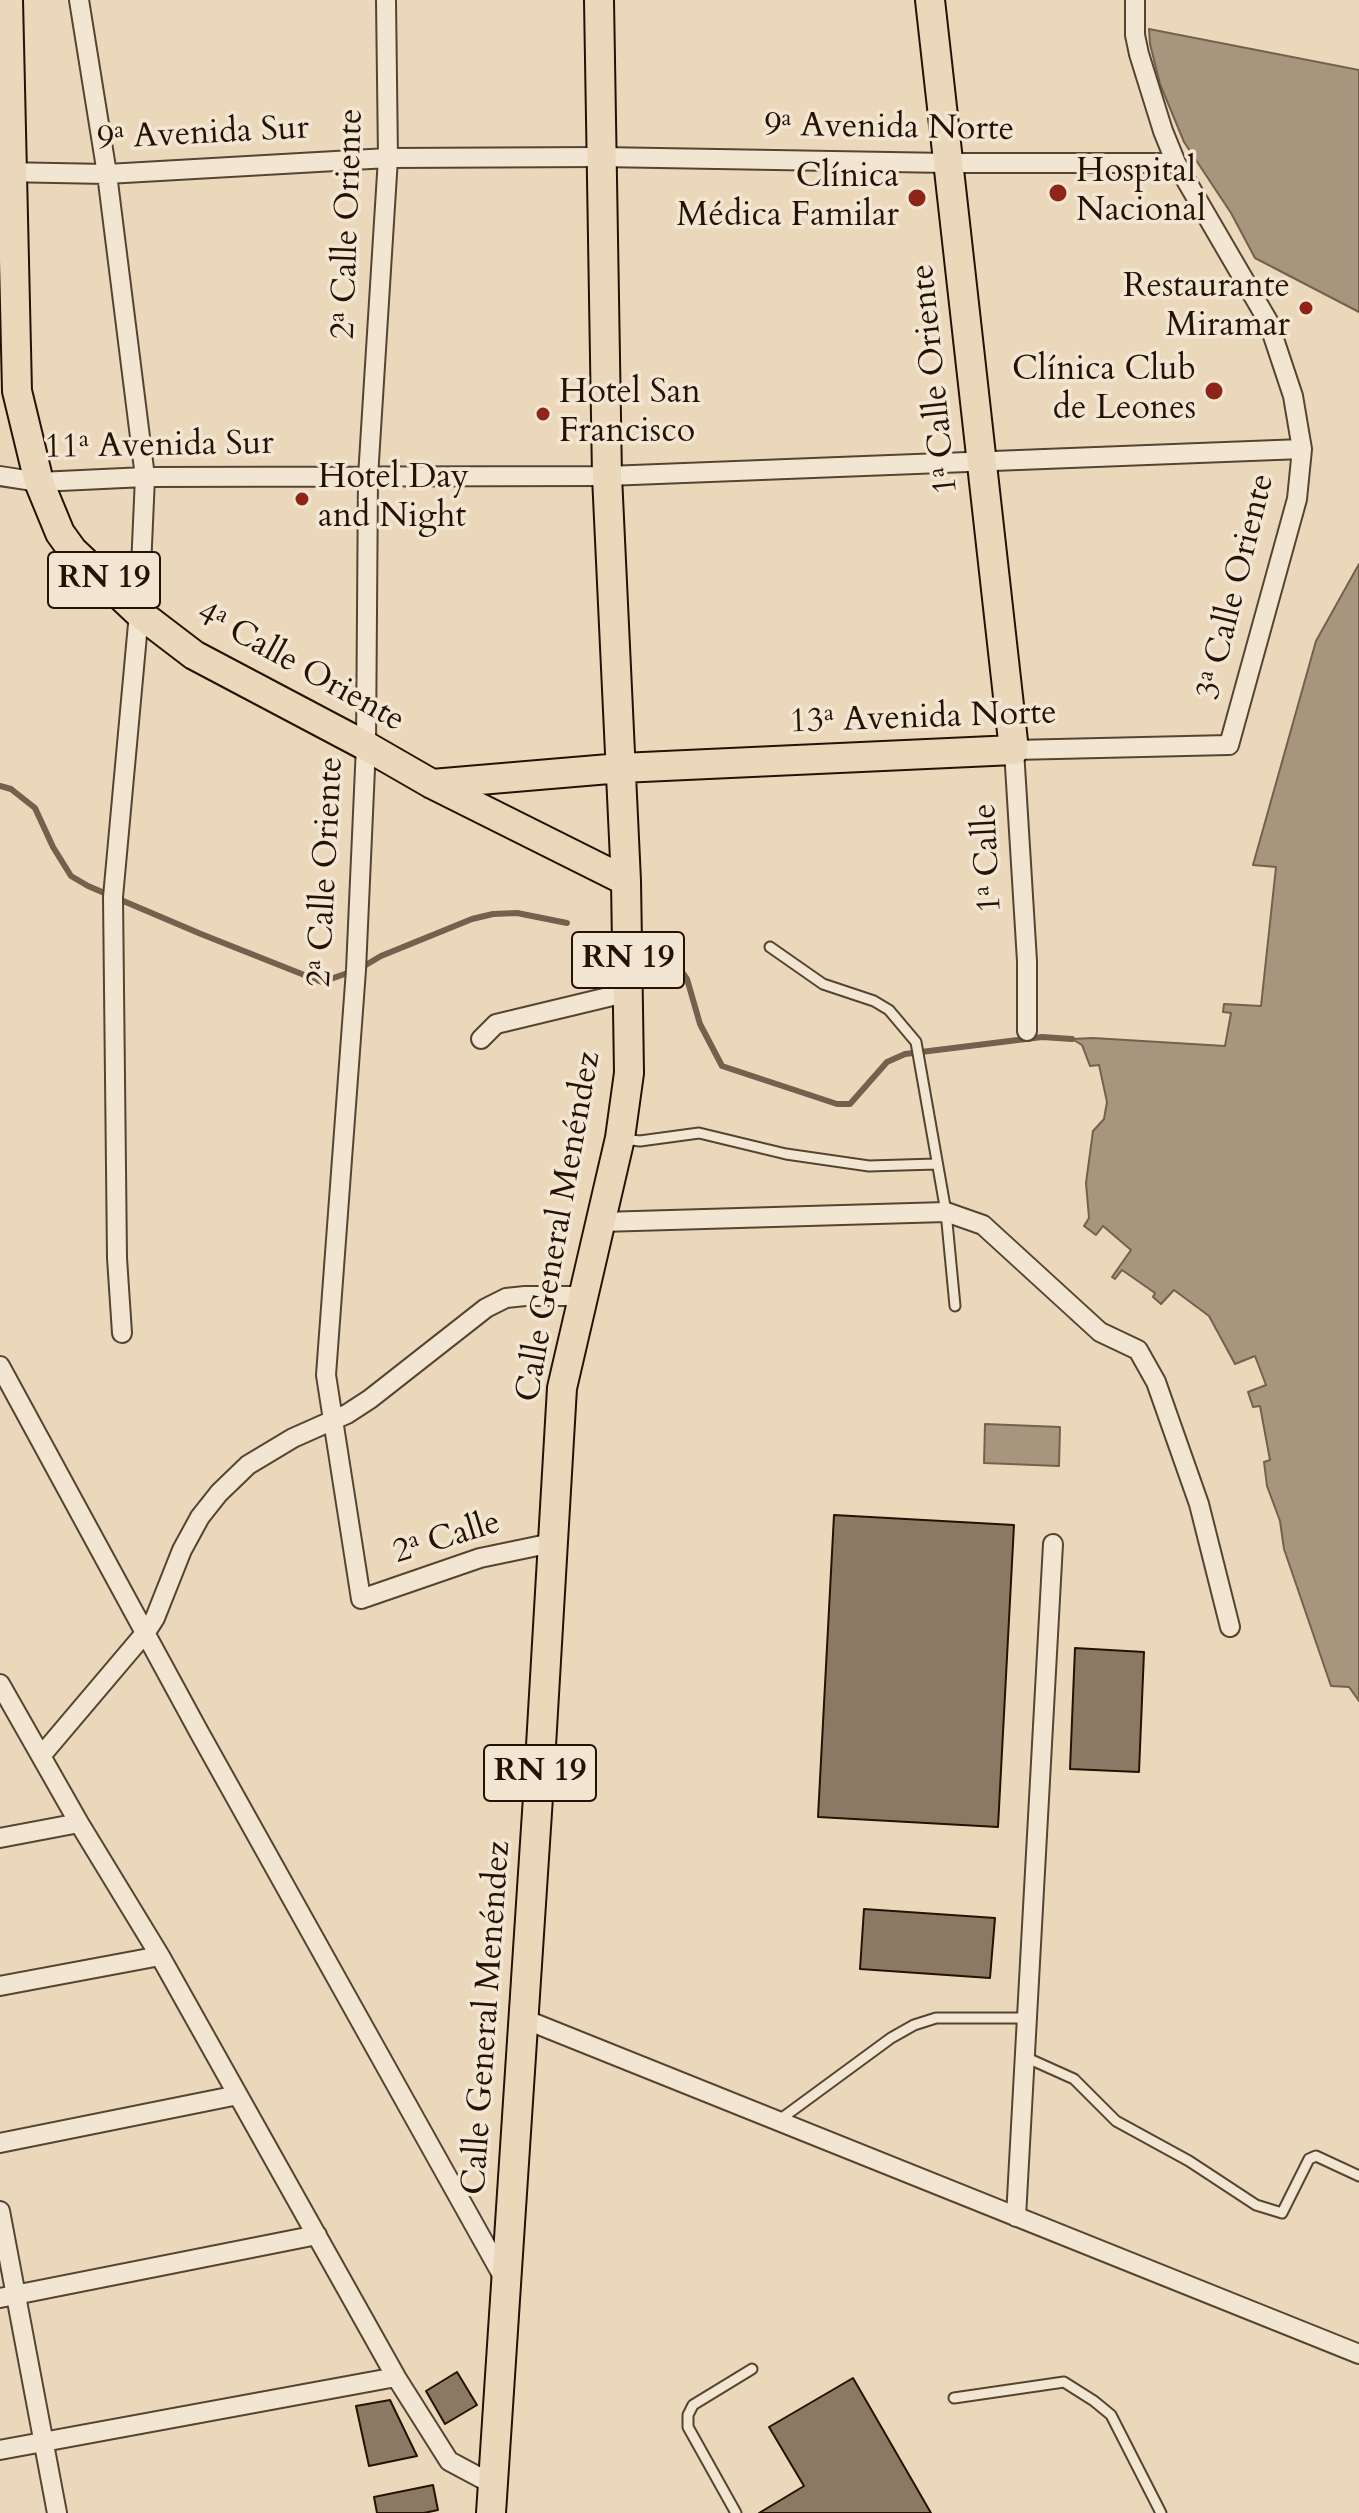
<!DOCTYPE html>
<meta charset="utf-8">
<style>
body{margin:0}
canvas{display:block;background:#ebd8bb}
</style>
<canvas width="1359" height="2513"></canvas>
<script>
const c = document.querySelector('canvas').getContext('2d');
c.lineJoin = 'round';
function paint(path, color) { c.fillStyle = color; c.fill(path, 'evenodd'); }
const toPath = rows => new Path2D(rows.map(r => 'M' + r).join(''));
function strokePath(path, color, width, dash) { c.strokeStyle = color; c.lineWidth = width; c.lineCap = dash ? 'butt' : 'round'; c.setLineDash(dash || []); c.stroke(path); }
function label(font, color, halo, rows, align = 'center') {
  c.font = font + ' Cardo,serif'; c.lineWidth = 7; c.setLineDash([]); c.textBaseline = 'middle'; c.strokeStyle = halo; c.fillStyle = color; for (const [text, x, y, turn = 0] of rows) {
    c.save(); c.translate(x, y); c.rotate((+turn || 0) * Math.PI / 180); c.textAlign = isNaN(turn) ? turn : align; if (halo) c.strokeText(text, 0, 0); c.fillText(text, 0, 0); c.restore();
  }
}
const water = toPath([
 [1149,29,1359,70,1359,312,1255,258,1231,213,1184,142,1160,84,1150,44,1149,29],
 [1359,564,1359,1701,1349,1687,1331,1686,1284,1549,1280,1521,1267,1486,1264,1462,1270,1460,1260,1406,1253,1407,1248,1392,1266,1385,1255,1356,1235,1364,1209,1316,1174,1290,1161,1304,1153,1297,1155,1293,1122,1270,1115,1279,1112,1277,1131,1250,1103,1226,1096,1235,1084,1226,1089,1218,1086,1183,1093,1131,1104,1119,1107,1102,1099,1065,1090,1066,1082,1045,1072,1039,1093,1038,1225,1046,1231,1013,1223,1012,1224,1004,1261,1006,1276,867,1253,865,1316,641,1359,564],
 [985,1424,1060,1427,1059,1466,984,1463,985,1424]
]);
paint(water, '#a7957d');
strokePath(water, '#73614d', 2);
strokePath(toPath([
 [0,786,11,789,35,808,53,847,71,876,88,886,201,934,322,982,359,969,381,956,472,919,493,914,517,913,567,923],
 [653,942,665,948,687,979,700,1024,722,1066,837,1104,850,1104,887,1062,905,1054,1042,1037,1072,1039]
]), '#73614d', 6);
const building = toPath([
 [834,1515,1014,1525,998,1827,818,1817,834,1515],
 [1075,1648,1144,1652,1139,1772,1070,1769,1075,1648],
 [864,1909,995,1918,990,1978,860,1969,864,1909],
 [457,2372,477,2405,445,2424,426,2391,457,2372],
 [853,2378,931,2513,759,2513,804,2486,769,2427,853,2378],
 [390,2400,417,2456,369,2466,356,2406,390,2400],
 [433,2485,438,2510,424,2513,377,2513,374,2497,433,2485]
]);
paint(building, '#8b7963');
strokePath(building, '#241204', 2);
const service = toPath([
 [770,947,823,984,874,1001,889,1010,916,1042,946,1212,955,1306],
 [623,1139,640,1141,699,1133,786,1154,869,1166,936,1164],
 [1025,2057,1074,2079,1116,2121,1189,2161,1256,2205,1282,2213,1309,2159,1316,2156,1359,2176],
 [778,2121,891,2038,914,2025,936,2018,1027,2018],
 [954,2398,1064,2382,1094,2401,1111,2415,1161,2513],
 [736,2513,688,2427,688,2415,693,2405,752,2369]
]);
const minor = toPath([
 [79,0,107,174,145,477,139,613,113,897,117,1258,122,1333],
 [386,0,388,158,368,477,366,746,356,970,326,1375,361,1599,480,1558,552,1543],
 [3,172,107,174,388,158,601,157,948,163,1176,163],
 [0,476,39,482,145,477,607,476,1302,449],
 [1027,1031,1027,961,1014,750,1229,745,1297,499,1302,449,1293,396,1268,321,1176,163,1163,131,1139,54,1135,35,1135,0],
 [481,1039,496,1024,629,992],
 [601,1222,946,1212,983,1225,1100,1332,1138,1350,1156,1382,1199,1504,1230,1627],
 [0,1366,199,1732,505,2280],
 [0,1684,79,1823,160,1956,396,2377,449,2461,494,2485],
 [41,1756,146,1632,155,1618,182,1550,200,1517,219,1493,248,1465,293,1438,347,1414,370,1399,486,1308,506,1298,525,1296,583,1296],
 [0,1838,79,1823],
 [0,1986,160,1956],
 [524,2019,1359,2354],
 [0,2143,238,2095],
 [0,2211,57,2513],
 [1016,2217,1053,1544],
 [0,2298,317,2235],
 [0,2450,396,2377]
]);
const primary = toPath([
 [8,0,17,391,39,482,60,533,73,551,139,613,194,655,366,746,432,784,626,881],
 [432,784,621,768,1014,750,930,0],
 [491,2513,538,1797,562,1388,620,1138,629,1073,626,881,607,476,599,0]
]);
strokePath(service, '#564432', 13);
strokePath(minor, '#564432', 22);
strokePath(primary, '#241204', 32);
strokePath(service, '#f2e6d3', 9);
strokePath(minor, '#f2e6d3', 18);
strokePath(primary, '#ebd8bb', 28);
for (const [x, y, r, color] of [
 [1058,193,10,"#8f2418"],
 [917,198,10,"#8f2418"],
 [1306,308,8,"#8f2418"],
 [1214,391,10,"#8f2418"],
 [543,414,8,"#8f2418"],
 [302,499,8,"#8f2418"]
]) { const dot = new Path2D(); dot.arc(x, y, r, 0, 2 * Math.PI); c.fillStyle = color; c.fill(dot); strokePath(dot, '#f2e6d3', 3); }
for (const [x, y, w] of [
 [104,580,112],
 [628,960,112],
 [540,1773,112]
]) { const box = new Path2D(); box.roundRect(x - w / 2, y - 28, w, 56, 6); c.fillStyle = '#f2e6d3'; c.fill(box); strokePath(box, '#241204', 2); }
label('bold 32px', '#241204', null, [
 ["RN 19",104,580],
 ["RN 19",628,960],
 ["RN 19",540,1773]
]);
label('34px', '#241204', '#f2e6d3', [
 ["9ª Avenida Norte",889,129,1],
 ["9ª Avenida Sur",203,135,-3],
 ["2ª Calle Oriente",349,224,-88],
 ["1ª Calle Oriente",936,379,-96],
 ["11ª Avenida Sur",159,447,-1],
 ["3ª Calle Oriente",1237,587,-76],
 ["4ª Calle Oriente",300,668,29],
 ["13ª Avenida Norte",923,719,-2],
 ["1ª Calle",989,858,-93],
 ["2ª Calle Oriente",327,872,-87],
 ["Calle General Menéndez",560,1227,-80],
 ["2ª Calle",447,1539,-17],
 ["Calle General Menéndez",488,2018,-86]
]);
label('34px', '#241204', '#f2e6d3', [
 ["Hospital",1076,173],
 ["Nacional",1076,212],
 ["Clínica",899,178,"right"],
 ["Médica Familar",899,217,"right"],
 ["Restaurante",1290,288,"right"],
 ["Miramar",1290,327,"right"],
 ["Clínica Club",1196,371,"right"],
 ["de Leones",1196,410,"right"],
 ["Hotel San",559,394],
 ["Francisco",559,433],
 ["Hotel Day",318,479],
 ["and Night",318,518]
], 'left');
</script>
